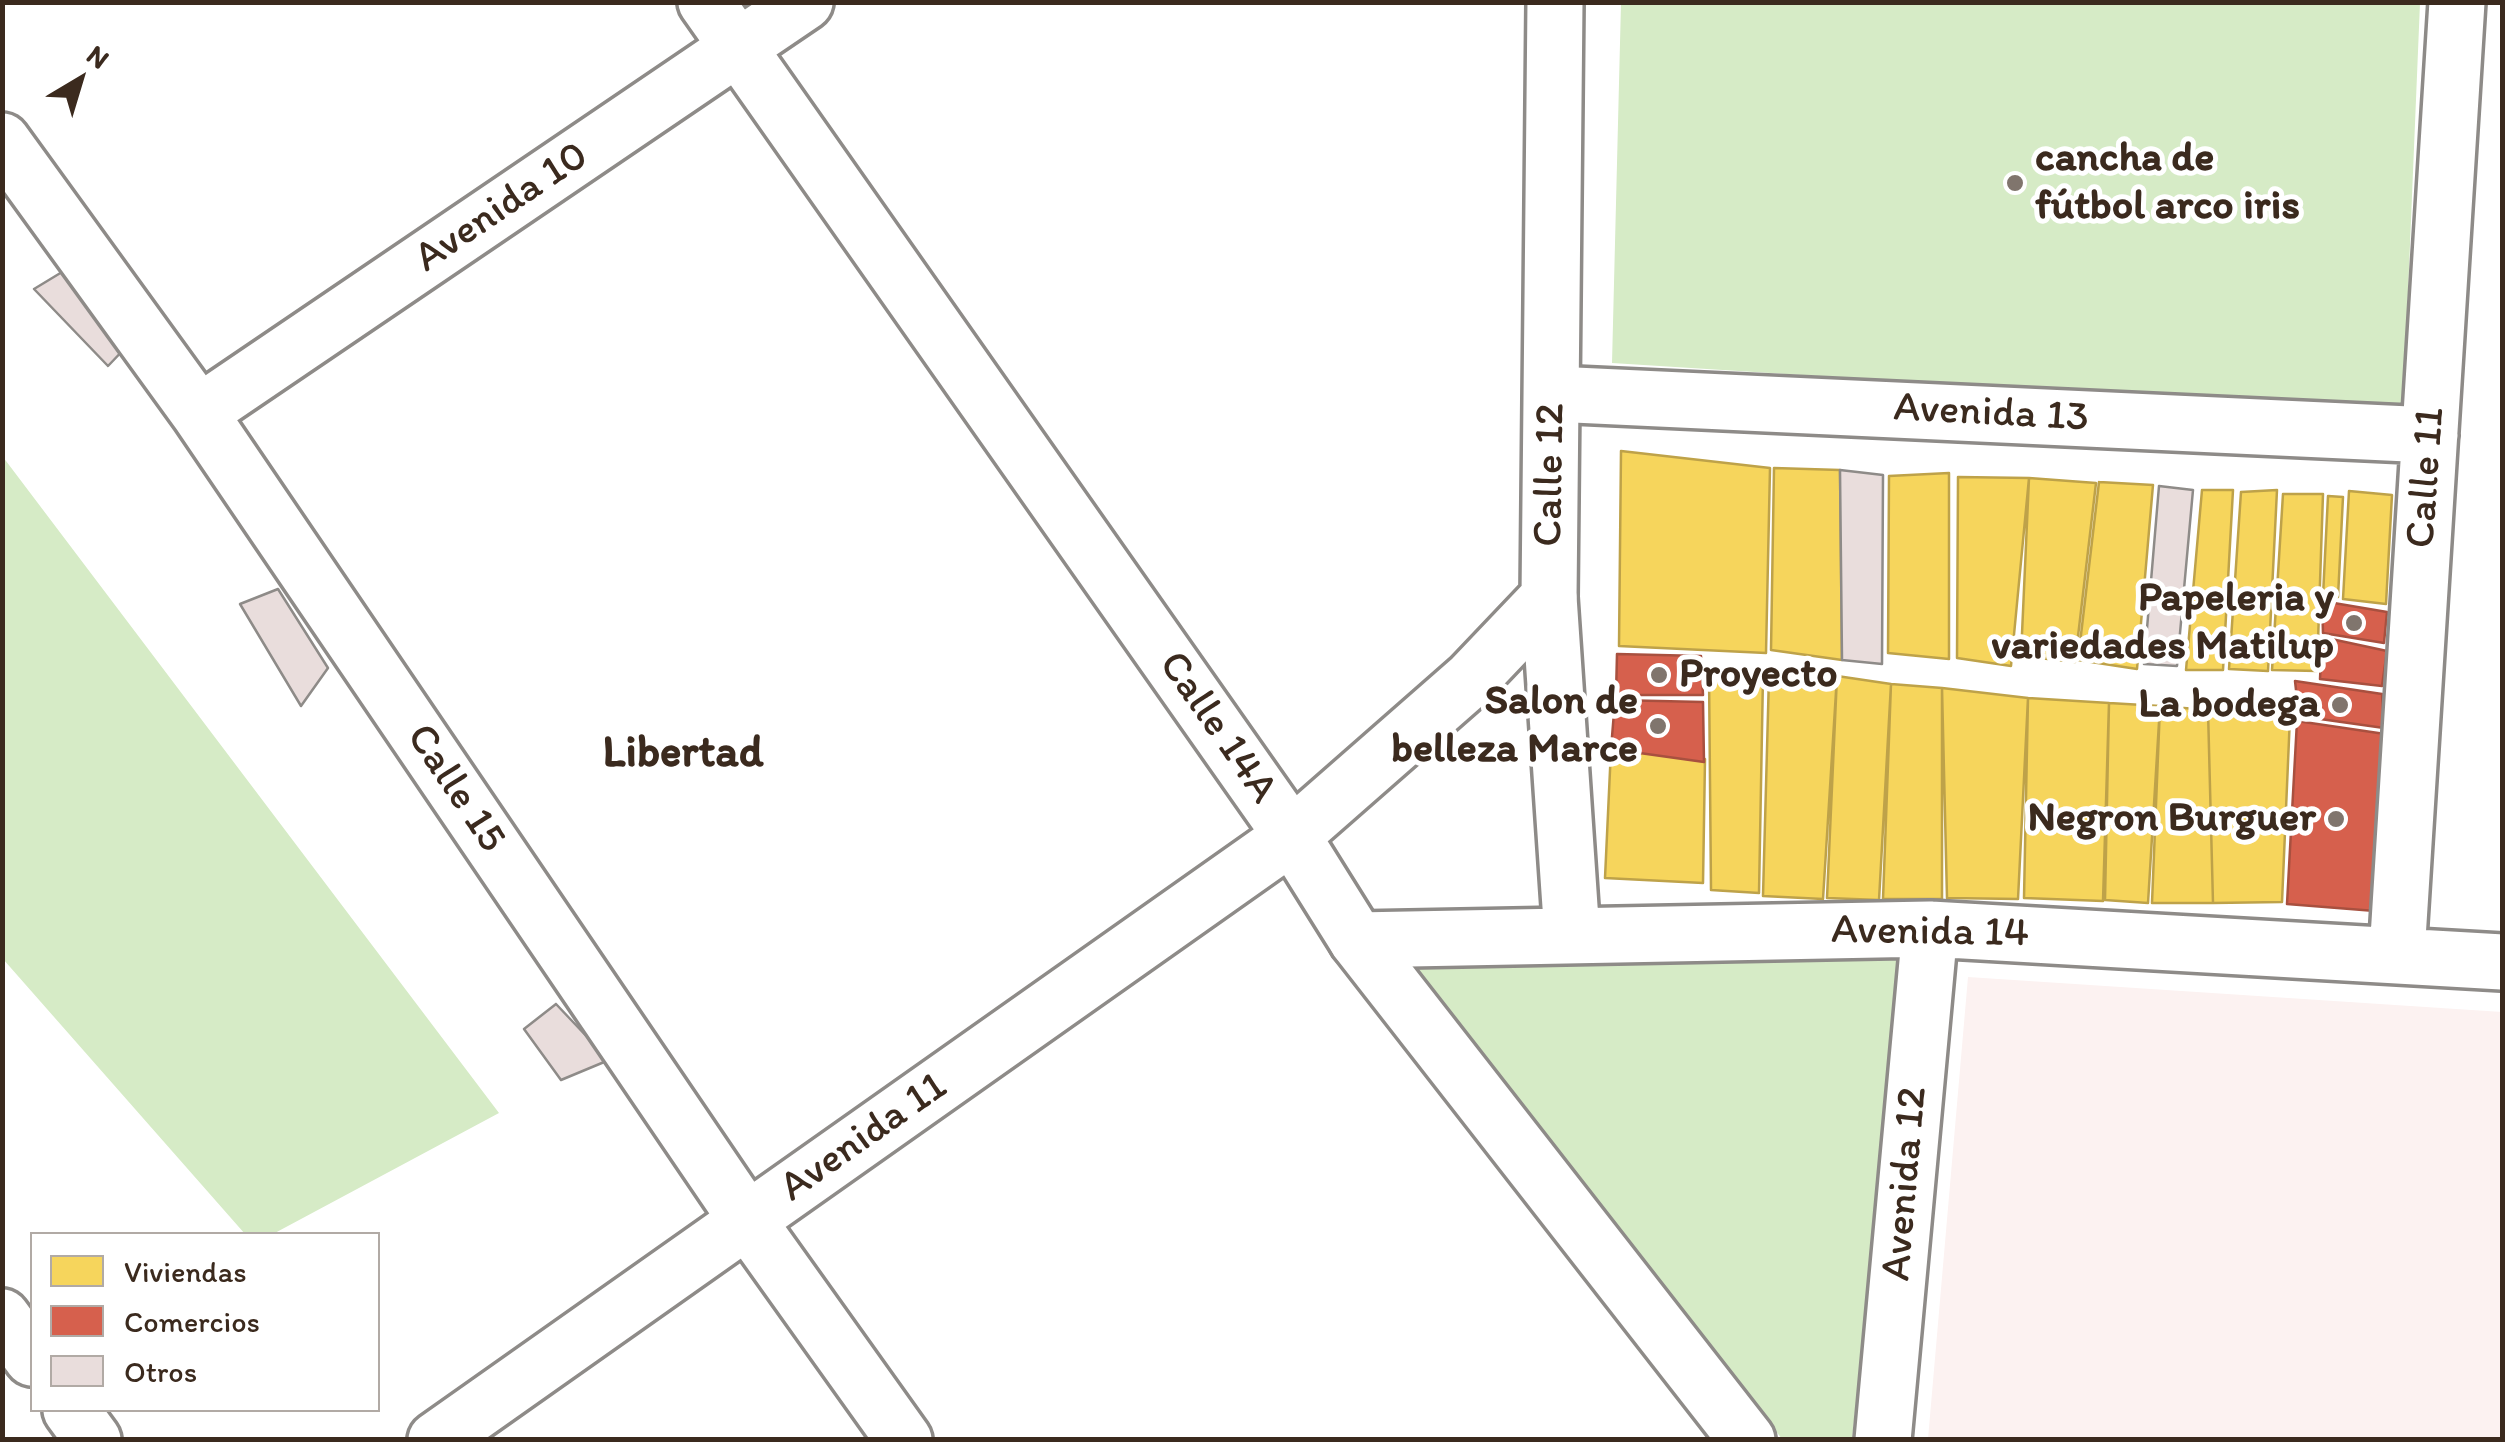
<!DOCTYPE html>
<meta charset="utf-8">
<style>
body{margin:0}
#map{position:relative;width:2505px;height:1442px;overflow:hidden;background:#fff;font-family:Itim,sans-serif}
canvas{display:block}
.frame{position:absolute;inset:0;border:5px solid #3b2a1e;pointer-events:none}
.legend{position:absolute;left:30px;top:1232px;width:350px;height:180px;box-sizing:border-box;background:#fff;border:2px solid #b1aaa5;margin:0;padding:12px 18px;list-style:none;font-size:30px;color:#3b2a1e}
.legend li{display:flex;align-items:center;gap:20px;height:50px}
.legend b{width:50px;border:2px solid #b1aaa5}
.north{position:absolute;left:30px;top:30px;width:100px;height:100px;-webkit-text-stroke:8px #fff;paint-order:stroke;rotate:38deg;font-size:28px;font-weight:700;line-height:40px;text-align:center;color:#3b2a1e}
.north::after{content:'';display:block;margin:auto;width:35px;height:45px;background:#3b2a1e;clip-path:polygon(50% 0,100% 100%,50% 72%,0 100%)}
</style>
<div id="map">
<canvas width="2505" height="1442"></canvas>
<div class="frame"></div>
<ul class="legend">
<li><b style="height:28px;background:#f6d55c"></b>Viviendas</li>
<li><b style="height:28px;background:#d6604d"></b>Comercios</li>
<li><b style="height:28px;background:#e9dddc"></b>Otros</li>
</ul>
<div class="north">N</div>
</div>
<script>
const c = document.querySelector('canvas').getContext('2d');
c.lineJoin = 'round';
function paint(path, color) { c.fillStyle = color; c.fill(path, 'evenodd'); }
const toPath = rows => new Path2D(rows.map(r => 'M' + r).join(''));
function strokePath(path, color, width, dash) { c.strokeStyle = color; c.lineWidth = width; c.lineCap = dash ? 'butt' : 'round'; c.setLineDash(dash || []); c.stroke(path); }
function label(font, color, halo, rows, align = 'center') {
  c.font = font + ' Itim,sans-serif'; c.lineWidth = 10; c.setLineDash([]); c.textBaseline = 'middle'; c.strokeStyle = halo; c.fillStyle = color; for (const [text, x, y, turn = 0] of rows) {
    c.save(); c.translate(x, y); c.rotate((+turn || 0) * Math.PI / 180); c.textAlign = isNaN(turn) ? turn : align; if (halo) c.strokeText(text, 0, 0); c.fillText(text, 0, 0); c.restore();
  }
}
paint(toPath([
 [1968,977,2502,1012,2502,1439,1928,1439]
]), '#fcf2f1');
paint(toPath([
 [1621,3,2420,3,2403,413,1612,363],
 [2,457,3,457,499,1113,273,1234,245,1234,3,959],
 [1905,956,1852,1439,1782,1439,1409,966]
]), '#d6ebc6');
const homes = toPath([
 [1621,451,1770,468,1766,653,1619,646,1621,451],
 [1774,468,1840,470,1842,660,1771,650,1774,468],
 [1949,473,1949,659,1888,653,1889,476,1949,473],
 [1958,477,2029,478,2011,666,1957,658,1958,477],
 [2029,478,2096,483,2075,662,2021,656,2029,478],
 [2099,482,2153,485,2137,669,2078,660,2099,482],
 [2202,490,2233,490,2223,670,2186,670,2202,490],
 [2277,490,2268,671,2229,669,2241,492,2277,490],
 [2349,491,2392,495,2386,604,2343,599,2349,491],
 [2283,494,2323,494,2317,671,2272,670,2283,494],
 [2328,496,2343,497,2338,597,2323,596,2328,496],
 [1709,673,1763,676,1759,893,1711,890,1709,673],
 [1769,676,1837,676,1823,899,1763,896,1769,676],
 [1837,676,1891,684,1879,900,1827,898,1837,676],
 [1891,684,1942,688,1942,899,1883,899,1891,684],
 [1942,688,2028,698,2018,899,1947,898,1942,688],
 [2028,698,2109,703,2103,901,2024,898,2028,698],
 [2109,703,2160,706,2148,903,2105,900,2109,703],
 [2160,706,2208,710,2213,903,2152,903,2160,706],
 [2208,710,2290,716,2282,902,2213,903,2208,710],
 [1611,749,1705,759,1703,883,1605,878,1611,749]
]);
paint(homes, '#f6d55c');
strokePath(homes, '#bea249', 2.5);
const shops = toPath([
 [2322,601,2387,612,2384,643,2323,633,2322,601],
 [2322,637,2387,651,2382,686,2320,679,2322,637],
 [1617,654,1701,656,1703,695,1616,695,1617,654],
 [2295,681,2382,694,2384,728,2299,716,2295,681],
 [1615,700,1703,702,1704,762,1611,749,1615,700],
 [2297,721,2385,734,2375,911,2287,904,2297,721]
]);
paint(shops, '#d6604d');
strokePath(shops, '#a8503f', 2.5);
const building = toPath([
 [67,269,128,345,108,366,34,289,67,269],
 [1840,470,1883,475,1882,664,1842,660,1840,470],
 [2159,486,2193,490,2177,666,2144,664,2159,486],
 [278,589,328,668,301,706,240,604,278,589],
 [556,1004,609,1060,561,1080,524,1029,556,1004]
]);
paint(building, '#e9dddc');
strokePath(building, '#8e8b88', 2.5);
const street = toPath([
 [2,141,199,413,747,1220,904,1440],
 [1553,394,2430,435],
 [199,413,805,2],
 [1549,597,1572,936],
 [1357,940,1930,929,2502,962],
 [2397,954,2457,2],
 [2,1317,32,1358],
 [71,1410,93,1440],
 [436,1440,1292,836,706,2],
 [1883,1440,1930,929]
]);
const secondary = toPath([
 [1555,2,1549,597,1471,679,1292,836,1357,940,1747,1440]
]);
strokePath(street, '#8e8b88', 62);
strokePath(secondary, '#8e8b88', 62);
strokePath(street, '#fff', 55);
strokePath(secondary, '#fff', 55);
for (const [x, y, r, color] of [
 [2015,183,10,"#80756d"],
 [2354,623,10,"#80756d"],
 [1659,675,10,"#80756d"],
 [2340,705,10,"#80756d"],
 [1658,726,10,"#80756d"],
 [2336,819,10,"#80756d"]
]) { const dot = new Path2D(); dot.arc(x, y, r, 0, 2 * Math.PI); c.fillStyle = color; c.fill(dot); strokePath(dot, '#fff', 4); }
label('bold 42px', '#3b2a1e', '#fff', [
 ["cancha de",2035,159,"left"],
 ["fútbol arco iris",2035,207,"left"],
 ["Papeleria y",2334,599],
 ["variedades Matilup",2334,647],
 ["Proyecto",1679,675,"left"],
 ["Salon de",1638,702],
 ["belleza Marce",1638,750],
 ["La bodega",2320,705],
 ["Negron Burguer",2316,819]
], 'right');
label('42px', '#3b2a1e', '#fff', [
 ["Avenida 10",502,208,-34],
 ["Avenida 13",1991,414,3],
 ["Calle 12",1551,475,-89],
 ["Calle 11",2427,478,-86],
 ["Calle 14A",1217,728,55],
 ["Calle 15",455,789,56],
 ["Avenida 14",1930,933,1],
 ["Avenida 11",864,1138,-35],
 ["Avenida 12",1906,1184,-85]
]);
label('bold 45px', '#3b2a1e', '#fff', [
 ["Libertad",683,755]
]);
</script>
